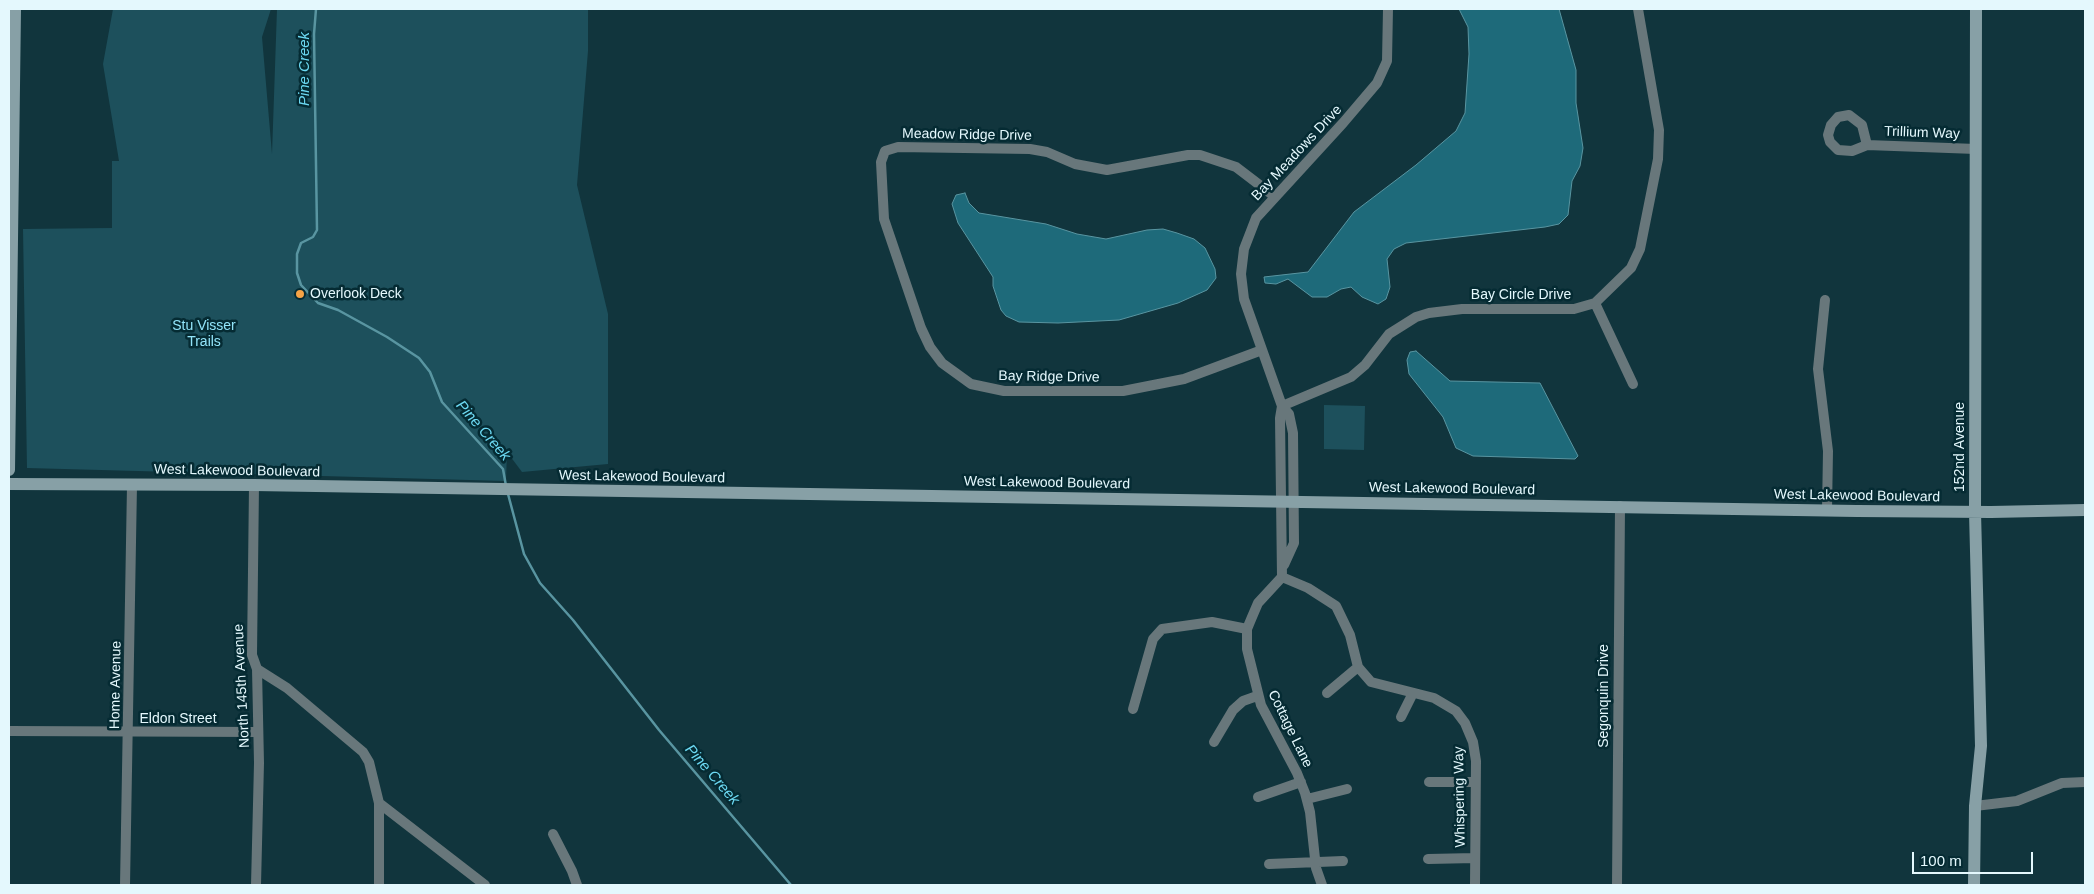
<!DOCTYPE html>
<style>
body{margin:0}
#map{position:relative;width:2094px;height:894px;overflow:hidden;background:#11353d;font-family:Helvetica,sans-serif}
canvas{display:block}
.frame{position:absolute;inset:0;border:10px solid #e4f8fd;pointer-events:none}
.scale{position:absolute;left:1912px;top:852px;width:121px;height:22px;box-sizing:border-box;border:2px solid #e4f8fd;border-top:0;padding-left:6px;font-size:15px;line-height:18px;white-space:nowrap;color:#e4f8fd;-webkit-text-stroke:4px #052b33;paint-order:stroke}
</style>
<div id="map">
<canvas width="2094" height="894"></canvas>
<div class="frame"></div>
<div class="scale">100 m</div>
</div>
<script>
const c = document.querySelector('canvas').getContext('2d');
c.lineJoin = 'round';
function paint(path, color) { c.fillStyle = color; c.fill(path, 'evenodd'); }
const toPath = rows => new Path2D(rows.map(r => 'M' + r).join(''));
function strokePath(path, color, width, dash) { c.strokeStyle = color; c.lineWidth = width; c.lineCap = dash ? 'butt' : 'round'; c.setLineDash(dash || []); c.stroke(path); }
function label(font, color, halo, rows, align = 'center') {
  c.font = font + ' Helvetica,sans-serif'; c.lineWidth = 5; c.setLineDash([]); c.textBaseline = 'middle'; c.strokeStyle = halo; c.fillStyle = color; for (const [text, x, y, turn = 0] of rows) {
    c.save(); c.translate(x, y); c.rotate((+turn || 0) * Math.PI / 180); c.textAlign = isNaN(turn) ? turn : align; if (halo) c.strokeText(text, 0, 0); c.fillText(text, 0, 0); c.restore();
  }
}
paint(toPath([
 [113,9,271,9,262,37,272,154,277,9,588,9,588,51,577,185,608,314,608,464,522,472,507,452,506,481,27,468,23,229,112,228,112,161,119,161,103,64],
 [1324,405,1365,406,1364,450,1324,449]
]), '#1d505c');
const water = toPath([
 [1459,9,1559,9,1576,70,1576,103,1583,148,1580,166,1572,181,1568,215,1559,224,1545,227,1406,243,1394,249,1387,259,1390,287,1386,299,1378,304,1362,297,1351,287,1341,289,1327,297,1312,297,1288,279,1276,284,1265,283,1264,277,1308,272,1354,212,1416,165,1456,131,1465,113,1469,54,1468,27,1459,9],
 [965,193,969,203,979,213,1046,224,1077,234,1106,239,1147,230,1163,229,1177,233,1194,239,1205,248,1215,269,1216,278,1207,290,1178,303,1119,320,1058,323,1019,322,1006,316,1001,310,993,286,993,277,958,223,952,204,956,195,965,193],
 [1416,351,1450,381,1540,383,1578,456,1575,459,1473,456,1456,448,1443,417,1409,374,1407,360,1410,352,1416,351]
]);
paint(water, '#1e6a7a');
strokePath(water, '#5995a1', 1);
strokePath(toPath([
 [316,9,314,34,317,230,313,237,301,243,297,254,297,273,301,285,318,303,338,310,387,337,419,358,430,372,442,402,503,469,506,486],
 [508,494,524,554,540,583,573,620,659,730,791,885]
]), '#5995a1', 2.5);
strokePath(toPath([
 [1867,145,1852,151,1838,150,1830,142,1828,135,1831,125,1838,117,1849,115,1862,125,1867,145,1976,149],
 [1825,300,1818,369,1828,451,1827,510],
 [1595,303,1633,384],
 [1262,350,1184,379,1123,391,1004,391,971,384,942,363,930,347,921,328,884,219,881,162,885,151,898,147,1030,149,1047,152,1075,164,1107,170,1188,155,1200,155,1236,167,1274,196],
 [1282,406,1351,377,1365,365,1389,334,1416,317,1429,313,1462,309,1574,309,1595,303,1631,268,1640,249,1658,159,1659,130,1638,9],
 [1282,406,1280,418,1282,577,1258,603,1252,617,1247,629,1247,649,1261,705,1297,773,1305,793,1310,812,1316,868,1322,885],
 [254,485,252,655,257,669,259,763,256,885],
 [1284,565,1294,543,1293,433,1289,414,1282,406,1244,299,1241,274,1244,249,1256,218,1343,123,1377,83,1387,61,1388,9],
 [1282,577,1308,588,1336,606,1350,635,1358,667,1371,682,1434,698,1456,711,1465,723,1473,742,1476,761,1475,885],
 [257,669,287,688,363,752,369,762,379,803,485,885],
 [1327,693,1358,667],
 [1133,709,1153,639,1162,629,1212,622,1247,629],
 [1401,717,1413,693],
 [9,731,257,732],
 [1214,742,1233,710,1243,701,1257,696],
 [1429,782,1475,782],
 [1258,797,1301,782],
 [1307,799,1347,789],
 [1975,806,2017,801,2062,783,2085,782],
 [553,834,572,871,577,885],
 [1428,859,1475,858],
 [1269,864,1343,861],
 [125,885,132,485],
 [379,885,379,803],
 [1617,885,1620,506]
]), '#68777b', 10);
strokePath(toPath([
 [9,470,15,9],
 [9,484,254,485,1857,511,1991,512,2085,510],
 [1974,885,1975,806,1981,746,1975,512,1976,9]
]), '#87a0a6', 12);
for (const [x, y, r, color] of [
 [300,294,5,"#f5a346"]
]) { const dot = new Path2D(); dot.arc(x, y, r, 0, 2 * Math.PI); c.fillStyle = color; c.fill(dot); strokePath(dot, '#052b33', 2); }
label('14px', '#e4f8fd', '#052b33', [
 ["Trillium Way",1922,133,2],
 ["Meadow Ridge Drive",967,135,1],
 ["Bay Meadows Drive",1297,153,-47],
 ["Bay Circle Drive",1521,295],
 ["Bay Ridge Drive",1049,377,1],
 ["152nd Avenue",1960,447,-90],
 ["West Lakewood Boulevard",237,471,1],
 ["West Lakewood Boulevard",642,477,1],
 ["West Lakewood Boulevard",1047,483,1],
 ["West Lakewood Boulevard",1452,489,1],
 ["West Lakewood Boulevard",1857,496,1],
 ["Home Avenue",116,685,-89],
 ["North 145th Avenue",242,686,-93],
 ["Segonquin Drive",1604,696,-90],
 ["Eldon Street",178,719],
 ["Cottage Lane",1290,729,64],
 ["Whispering Way",1460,797,-91]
]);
label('14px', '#e4f8fd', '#052b33', [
 ["Overlook Deck",310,294]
], 'left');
label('14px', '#92e4f9', '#052b33', [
 ["Stu Visser",204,326],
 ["Trails",204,342]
]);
label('italic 15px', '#6cd9f3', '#052b33', [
 ["Pine Creek",305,69,-90],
 ["Pine Creek",483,431,49],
 ["Pine Creek",712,775,49]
]);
</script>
